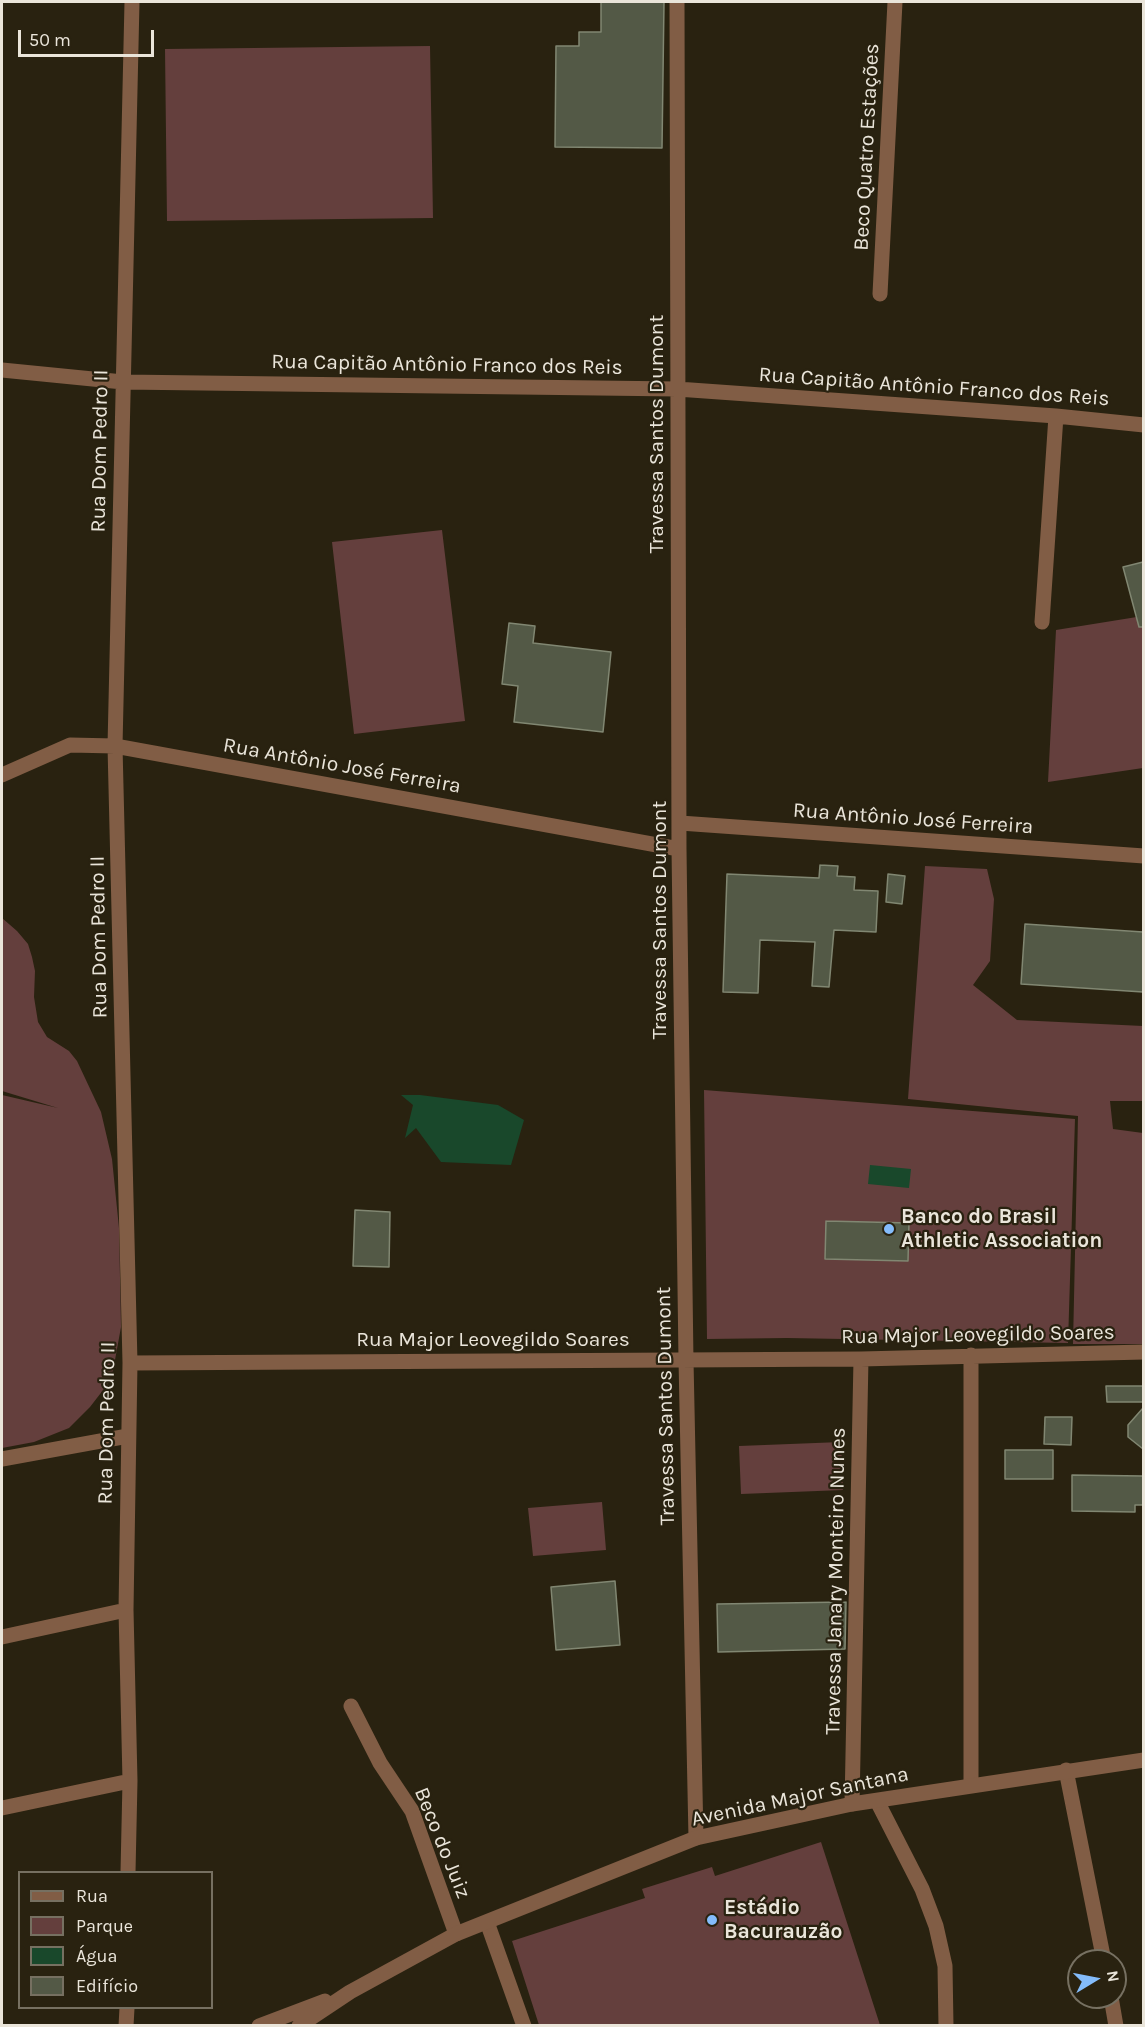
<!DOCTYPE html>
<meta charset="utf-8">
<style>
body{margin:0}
#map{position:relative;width:1145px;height:2027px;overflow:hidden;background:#292210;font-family:Karla,sans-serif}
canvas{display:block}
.frame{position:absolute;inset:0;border:3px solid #eae5da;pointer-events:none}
.legend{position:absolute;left:18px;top:1871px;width:195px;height:138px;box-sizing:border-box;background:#292210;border:2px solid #767061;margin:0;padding:8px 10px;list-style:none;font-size:18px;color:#eae5da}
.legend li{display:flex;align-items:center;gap:12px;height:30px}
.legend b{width:30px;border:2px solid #767061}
.north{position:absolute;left:1067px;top:1949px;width:60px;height:60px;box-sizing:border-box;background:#292210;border:2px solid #767061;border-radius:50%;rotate:80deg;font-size:16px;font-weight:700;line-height:24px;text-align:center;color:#eae5da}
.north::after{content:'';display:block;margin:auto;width:21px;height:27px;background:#84bcfb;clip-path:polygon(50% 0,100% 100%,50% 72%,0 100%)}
.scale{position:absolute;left:18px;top:30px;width:136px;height:27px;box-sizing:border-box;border:3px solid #eae5da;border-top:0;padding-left:8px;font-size:18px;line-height:21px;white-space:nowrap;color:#eae5da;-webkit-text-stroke:4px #292210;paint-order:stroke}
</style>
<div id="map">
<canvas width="1145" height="2027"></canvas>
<div class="frame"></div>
<ul class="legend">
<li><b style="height:8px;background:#815d45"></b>Rua</li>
<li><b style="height:16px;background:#643f3d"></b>Parque</li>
<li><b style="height:16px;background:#19482b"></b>Água</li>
<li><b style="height:16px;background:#535946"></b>Edifício</li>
</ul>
<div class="north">N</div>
<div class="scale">50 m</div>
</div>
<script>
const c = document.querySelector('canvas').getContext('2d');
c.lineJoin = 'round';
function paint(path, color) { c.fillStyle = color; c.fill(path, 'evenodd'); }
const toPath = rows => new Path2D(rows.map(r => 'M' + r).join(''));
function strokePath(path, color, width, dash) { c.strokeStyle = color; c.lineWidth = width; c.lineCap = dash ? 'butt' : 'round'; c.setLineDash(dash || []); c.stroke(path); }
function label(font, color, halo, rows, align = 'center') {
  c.font = font + ' Karla,sans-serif'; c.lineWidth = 4.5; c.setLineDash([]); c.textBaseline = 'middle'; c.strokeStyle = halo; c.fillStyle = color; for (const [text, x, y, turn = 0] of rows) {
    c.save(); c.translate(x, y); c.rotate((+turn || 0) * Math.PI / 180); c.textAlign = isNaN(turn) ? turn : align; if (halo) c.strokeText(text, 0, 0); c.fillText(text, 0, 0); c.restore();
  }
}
paint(toPath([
 [430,46,433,218,167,221,165,49],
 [442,530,465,721,354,734,332,542],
 [1143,616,1143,768,1048,782,1056,630],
 [925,866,987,869,994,899,990,961,973,985,1017,1020,1143,1026,1143,1101,1110,1101,1113,1129,1143,1133,1143,1344,1073,1344,1078,1116,908,1099],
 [2,918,17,931,28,944,32,957,35,971,34,997,38,1022,47,1037,69,1051,77,1061,101,1112,112,1159,119,1228,121,1327,113,1371,107,1385,90,1407,69,1428,34,1442,2,1448,2,1095,58,1108,2,1091],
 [704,1090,1075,1119,1068,1343,787,1338,707,1339],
 [841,1442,843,1490,741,1494,739,1446],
 [602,1502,606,1550,533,1556,528,1508],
 [821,1842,880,2025,539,2025,512,1941,645,1898,642,1889,712,1867,715,1876]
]), '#643f3d');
paint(toPath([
 [401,1095,420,1095,498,1105,524,1120,511,1165,441,1162,416,1128,405,1138,413,1105],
 [870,1165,911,1169,909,1188,868,1184]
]), '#19482b');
const building = toPath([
 [601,2,664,2,662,148,555,147,556,46,579,46,579,32,601,32,601,2],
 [1143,562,1143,627,1139,627,1123,567,1143,562],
 [509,623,535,626,533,643,611,652,603,732,514,722,518,686,502,684,509,623],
 [820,865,838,866,837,876,855,877,854,890,878,891,876,932,834,930,829,987,812,986,815,942,760,940,758,993,723,992,727,874,819,878,820,865],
 [888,874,905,876,902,904,886,902,888,874],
 [1025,924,1143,932,1143,992,1021,984,1025,924],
 [355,1210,390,1212,389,1267,353,1266,355,1210],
 [826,1221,909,1223,908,1261,825,1259,826,1221],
 [1106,1386,1143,1386,1143,1402,1107,1402,1106,1386],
 [1143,1408,1143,1449,1128,1437,1128,1425,1143,1408],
 [1045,1417,1072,1417,1071,1445,1044,1444,1045,1417],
 [1005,1450,1053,1450,1053,1479,1005,1479,1005,1450],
 [1072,1475,1143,1476,1143,1505,1135,1505,1135,1512,1072,1511,1072,1475],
 [615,1581,620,1645,556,1650,551,1587,615,1581],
 [846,1602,845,1649,718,1652,717,1604,846,1602]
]);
paint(building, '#535946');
strokePath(building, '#818772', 1.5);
strokePath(toPath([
 [677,2,679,849,686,1360,696,1838],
 [880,294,895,2],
 [2,370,123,382,677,389,1056,416,1144,425],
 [1042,622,1056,416],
 [2,775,70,745,115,746,679,849],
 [680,823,1144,856],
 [971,1355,971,1784],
 [130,1363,861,1359,1144,1352],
 [2,1459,128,1436],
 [2,1637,126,1610],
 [351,1706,380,1763,412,1811,456,1934],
 [1066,1770,1104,1961],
 [877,1801,922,1889,936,1926,945,1966,946,2026],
 [852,1804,861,1359],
 [2,1808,130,1781],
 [128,1872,130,1781,126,1610,130,1363,115,746,132,2],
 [487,1922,524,2026],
 [1111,1997,1116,2026],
 [126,2026,127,2008]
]), '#815d45', 15);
strokePath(toPath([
 [259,2026,325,2001],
 [299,2026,350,1992,456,1934,696,1838,852,1804,1144,1760]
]), '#815d45', 15);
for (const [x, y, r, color] of [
 [889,1229,6,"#84bcfb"],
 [712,1920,6,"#84bcfb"]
]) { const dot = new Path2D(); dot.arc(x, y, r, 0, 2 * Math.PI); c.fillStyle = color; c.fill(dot); strokePath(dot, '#292210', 2); }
label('21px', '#eae5da', '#292210', [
 ["Beco Quatro Estações",867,147,-87],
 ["Rua Capitão Antônio Franco dos Reis",447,365,1],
 ["Rua Capitão Antônio Franco dos Reis",934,387,4],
 ["Travessa Santos Dumont",657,434,-90],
 ["Rua Dom Pedro II",100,451,-89],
 ["Rua Antônio José Ferreira",342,766,10],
 ["Rua Antônio José Ferreira",913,819,4],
 ["Travessa Santos Dumont",660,920,-90],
 ["Rua Dom Pedro II",99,937,-91],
 ["Rua Major Leovegildo Soares",978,1335,-1],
 ["Rua Major Leovegildo Soares",493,1340],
 ["Travessa Santos Dumont",666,1406,-91],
 ["Rua Dom Pedro II",107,1423,-89],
 ["Travessa Janary Monteiro Nunes",836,1581,-89],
 ["Avenida Major Santana",800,1797,-12],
 ["Beco do Juiz",442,1843,68]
]);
label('bold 21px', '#eae5da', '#292210', [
 ["Banco do Brasil",901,1217],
 ["Athletic Association",901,1241],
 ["Estádio",724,1908],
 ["Bacurauzão",724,1932]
], 'left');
</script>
